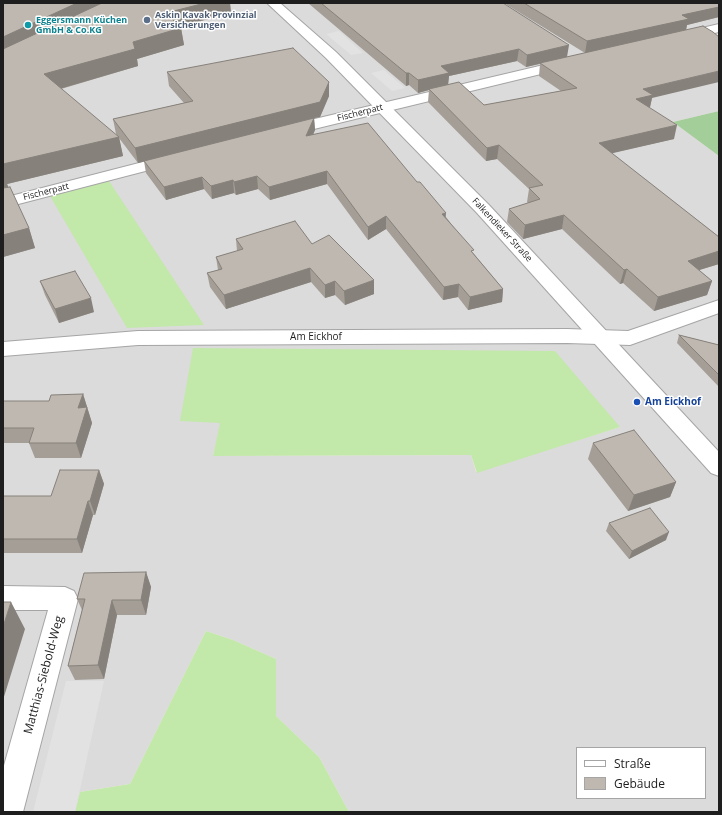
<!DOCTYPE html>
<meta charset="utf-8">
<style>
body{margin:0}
#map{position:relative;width:722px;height:815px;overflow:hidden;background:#efece4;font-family:"Open Sans",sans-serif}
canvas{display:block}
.frame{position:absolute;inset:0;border:4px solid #1e1e1e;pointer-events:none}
.legend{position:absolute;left:576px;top:747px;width:130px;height:52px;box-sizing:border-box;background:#fff;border:1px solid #a5a5a5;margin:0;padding:5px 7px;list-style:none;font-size:12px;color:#1e1e1e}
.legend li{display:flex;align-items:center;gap:8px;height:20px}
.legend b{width:20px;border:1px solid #a5a5a5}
</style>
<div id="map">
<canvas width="722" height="815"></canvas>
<div class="frame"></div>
<ul class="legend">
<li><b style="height:5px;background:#fff"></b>Straße</li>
<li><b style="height:11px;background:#bfb8b0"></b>Gebäude</li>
</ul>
</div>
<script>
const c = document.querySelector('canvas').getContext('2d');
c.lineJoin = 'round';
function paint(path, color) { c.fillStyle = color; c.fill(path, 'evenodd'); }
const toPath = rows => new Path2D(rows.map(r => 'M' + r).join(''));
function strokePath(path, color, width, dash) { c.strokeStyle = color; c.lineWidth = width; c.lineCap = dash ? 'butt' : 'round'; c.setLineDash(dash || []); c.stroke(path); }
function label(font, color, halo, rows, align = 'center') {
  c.font = font + ' "Open Sans",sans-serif'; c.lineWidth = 3; c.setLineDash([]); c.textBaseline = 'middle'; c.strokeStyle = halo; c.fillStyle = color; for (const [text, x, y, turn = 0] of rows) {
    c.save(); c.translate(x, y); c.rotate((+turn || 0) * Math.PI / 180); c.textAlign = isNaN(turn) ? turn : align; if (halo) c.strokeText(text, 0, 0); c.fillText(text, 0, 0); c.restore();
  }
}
paint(toPath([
 [143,3,719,3,719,25,690,32,719,49,719,111,673,122,719,156,719,812,349,812,319,757,276,716,276,659,233,640,206,631,130,784,80,792,75,812,3,812,3,72],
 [221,423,620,427,476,472,471,455,213,456],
 [577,748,705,748,705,798,577,798]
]), '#dcdbdb');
paint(toPath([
 [109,181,204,325,127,328,50,196],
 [193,348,555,351,620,427,477,473,471,455,213,456,220,423,180,421],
 [206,631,233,640,276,659,276,716,319,757,349,812,75,812,80,792,130,784]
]), '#c2e8aa');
paint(toPath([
 [719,111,719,156,673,122]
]), '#a3cd99');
paint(toPath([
 [339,31,363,53,351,55,326,34],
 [384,70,405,88,392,91,371,73],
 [66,681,104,681,75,812,33,812]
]), '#e2e2e2');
const minor = toPath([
 [719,24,719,32,680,41,676,40,674,37,676,34,719,24],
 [569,59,574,60,576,63,574,66,285,136,280,134,277,131,280,128,285,126,569,59],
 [174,154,180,156,182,159,180,162,3,208,3,198,174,154],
 [719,300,719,313,630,345,567,343,138,345,3,356,3,342,138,331,567,329,628,331,719,300],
 [3,586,65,587,74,591,78,599,23,812,3,812,3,769,48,610,3,610,3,586]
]);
const tertiary = toPath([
 [267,3,280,3,336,52,489,205,719,452,719,476,711,473,477,213,326,58,267,3]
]);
strokePath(minor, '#a5a5a5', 2);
strokePath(tertiary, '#a5a5a5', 2);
paint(minor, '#fff');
paint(tertiary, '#fff');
paint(toPath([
 [3,3,230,3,231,13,179,27,181,28,184,45,137,59,138,66,61,89,117,136,116,134,113,119,184,103,169,86,167,72,329,82,329,96,320,117,314,118,315,130,313,135,446,217,474,254,503,289,502,302,468,310,458,297,443,300,386,229,368,240,327,184,270,200,258,189,236,195,234,193,212,199,204,189,166,200,146,173,144,161,138,163,119,138,123,156,7,184,29,228,35,248,3,257],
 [308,3,503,3,567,57,585,53,504,3,719,3,719,17,687,25,686,30,652,98,650,107,649,108,674,139,611,153,719,237,719,264,699,270,712,281,707,295,654,311,623,283,620,284,562,229,523,239,507,222,509,209,528,203,527,202,529,189,497,159,486,161,428,102,429,90,418,93,409,85,406,86],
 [517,61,526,67,540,64,539,76,561,91,484,105,448,85,449,76],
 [236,239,312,244,374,294,345,305,335,295,325,298,311,282,226,309,210,287,207,273,218,270,216,257,237,251],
 [40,281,94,312,59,323,45,295],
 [679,335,719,345,719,387,677,343],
 [83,394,92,423,81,458,35,458,29,443,3,443,3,401,49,401],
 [593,443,676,482,670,497,628,511,588,459],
 [99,470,104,484,95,515,93,515,82,553,3,553,3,496,51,496],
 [609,523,666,540,629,559,606,531],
 [146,572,151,587,146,615,117,615,104,679,75,680,68,666,82,610,77,599]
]), '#a49e97');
paint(toPath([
 [77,3,115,3,3,56,3,37],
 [205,3,230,3,231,13,169,29,166,13],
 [719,7,719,17,687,25,686,30,585,53,587,41,682,15],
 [181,28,184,45,137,59,138,66,49,92,44,74,133,42],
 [569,45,567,57,526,67,527,55],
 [519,49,517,61,449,76,448,85,429,89,429,90,418,93,418,80,441,66],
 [719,71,719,82,652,98,650,107,633,112,636,99,643,89],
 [406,73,409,73,409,85,406,86],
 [329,82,329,96,320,117,314,118,315,130,307,148,306,136,314,118,138,163,135,148],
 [677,125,674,139,596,157,599,143],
 [119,137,123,156,7,184,11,194,3,197,3,164],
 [499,145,497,159,486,161,487,148],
 [327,171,327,184,270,200,269,187],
 [257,176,258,189,236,195,234,182],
 [202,177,204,189,166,200,164,187],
 [233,180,234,193,212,199,211,186],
 [446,213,445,226,442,214],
 [564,215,562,229,523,239,525,225],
 [386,216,386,229,368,240,368,227],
 [29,228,35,248,3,257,3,235],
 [719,251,719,264,683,275,688,261],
 [310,268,311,282,226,309,224,295],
 [627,269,623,283,620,284,624,270],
 [374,280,374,294,345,305,344,291],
 [335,281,335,295,325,298,325,285],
 [712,281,707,295,654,311,658,297],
 [459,284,458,297,443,300,444,287],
 [503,289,502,302,468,310,470,297],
 [91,298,94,312,59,323,55,309],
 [83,394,92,423,81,458,76,443,78,408],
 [99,470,104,484,95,515,90,501],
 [676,482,670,497,628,511,634,495],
 [88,501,93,515,82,553,77,539],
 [669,532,666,540,629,559,632,551],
 [146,572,151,587,146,615,141,600],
 [112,600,117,615,104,679,98,665],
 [11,602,25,629,3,700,3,627]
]), '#86817b');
const building = toPath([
 [3,3,77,3,3,37,3,3],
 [102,3,205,3,166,13,181,28,133,42,135,49,44,74,119,137,3,164,3,49,102,3],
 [321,3,503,3,569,45,527,55,519,49,441,66,449,73,418,80,409,73,406,73,321,3],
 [524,3,719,3,719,7,682,15,689,19,587,41,524,3],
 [703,26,713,32,719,37,719,71,643,89,653,95,636,99,677,125,599,143,719,237,719,251,688,261,712,281,658,297,627,269,624,270,564,215,525,225,509,209,540,199,529,188,543,185,499,145,487,148,429,89,459,82,484,105,577,88,540,63,703,26],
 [293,48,329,82,320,102,135,148,113,119,193,101,167,72,293,48],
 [314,118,306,136,368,123,417,182,420,182,446,213,442,214,474,250,471,251,503,289,470,297,459,284,444,287,386,216,368,227,327,171,269,187,257,176,234,182,233,180,211,186,202,177,164,187,144,161,314,118],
 [10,187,29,228,3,235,3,188,10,187],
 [295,221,312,244,329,235,374,280,344,291,335,281,325,285,310,268,224,295,207,273,222,269,216,257,243,249,236,239,295,221],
 [75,271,91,298,55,309,40,281,75,271],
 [679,335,719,345,719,375,679,335],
 [83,394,78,408,87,407,76,443,29,443,34,428,3,428,3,401,49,401,51,395,83,394],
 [634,430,676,482,634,495,593,443,634,430],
 [60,470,99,470,90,501,88,501,77,539,3,539,3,496,51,496,60,470],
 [650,508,669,532,632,551,609,523,650,508],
 [146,572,141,600,112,600,98,665,68,666,85,599,77,599,84,573,146,572],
 [3,602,11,602,3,627,3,602]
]);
paint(building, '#bfb8b0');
strokePath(building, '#86817b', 1);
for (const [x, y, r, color] of [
 [147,20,4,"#5c6f8a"],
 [28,25,4,"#0f9aa8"],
 [637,402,4,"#1a4fb4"]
]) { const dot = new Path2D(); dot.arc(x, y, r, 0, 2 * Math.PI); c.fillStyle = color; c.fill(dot); strokePath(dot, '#fff', 1.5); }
label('bold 9px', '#4e5e75', '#fff', [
 ["Askin Kavak Provinzial",155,15],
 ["Versicherungen",155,25]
], 'left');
label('bold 9px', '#0d838f', '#fff', [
 ["Eggersmann Küchen",36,20],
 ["GmbH & Co.KG",36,30]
], 'left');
label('9px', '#1e1e1e', '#fff', [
 ["Fischerpatt",360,113,-14],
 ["Fischerpatt",46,192,-14],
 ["Falkendieker Straße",502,230,47]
]);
label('10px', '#1e1e1e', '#fff', [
 ["Am Eickhof",316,337]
]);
label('bold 10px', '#164399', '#fff', [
 ["Am Eickhof",645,402]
], 'left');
label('12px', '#1e1e1e', '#fff', [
 ["Matthias-Siebold-Weg",44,675,-75]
]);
</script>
